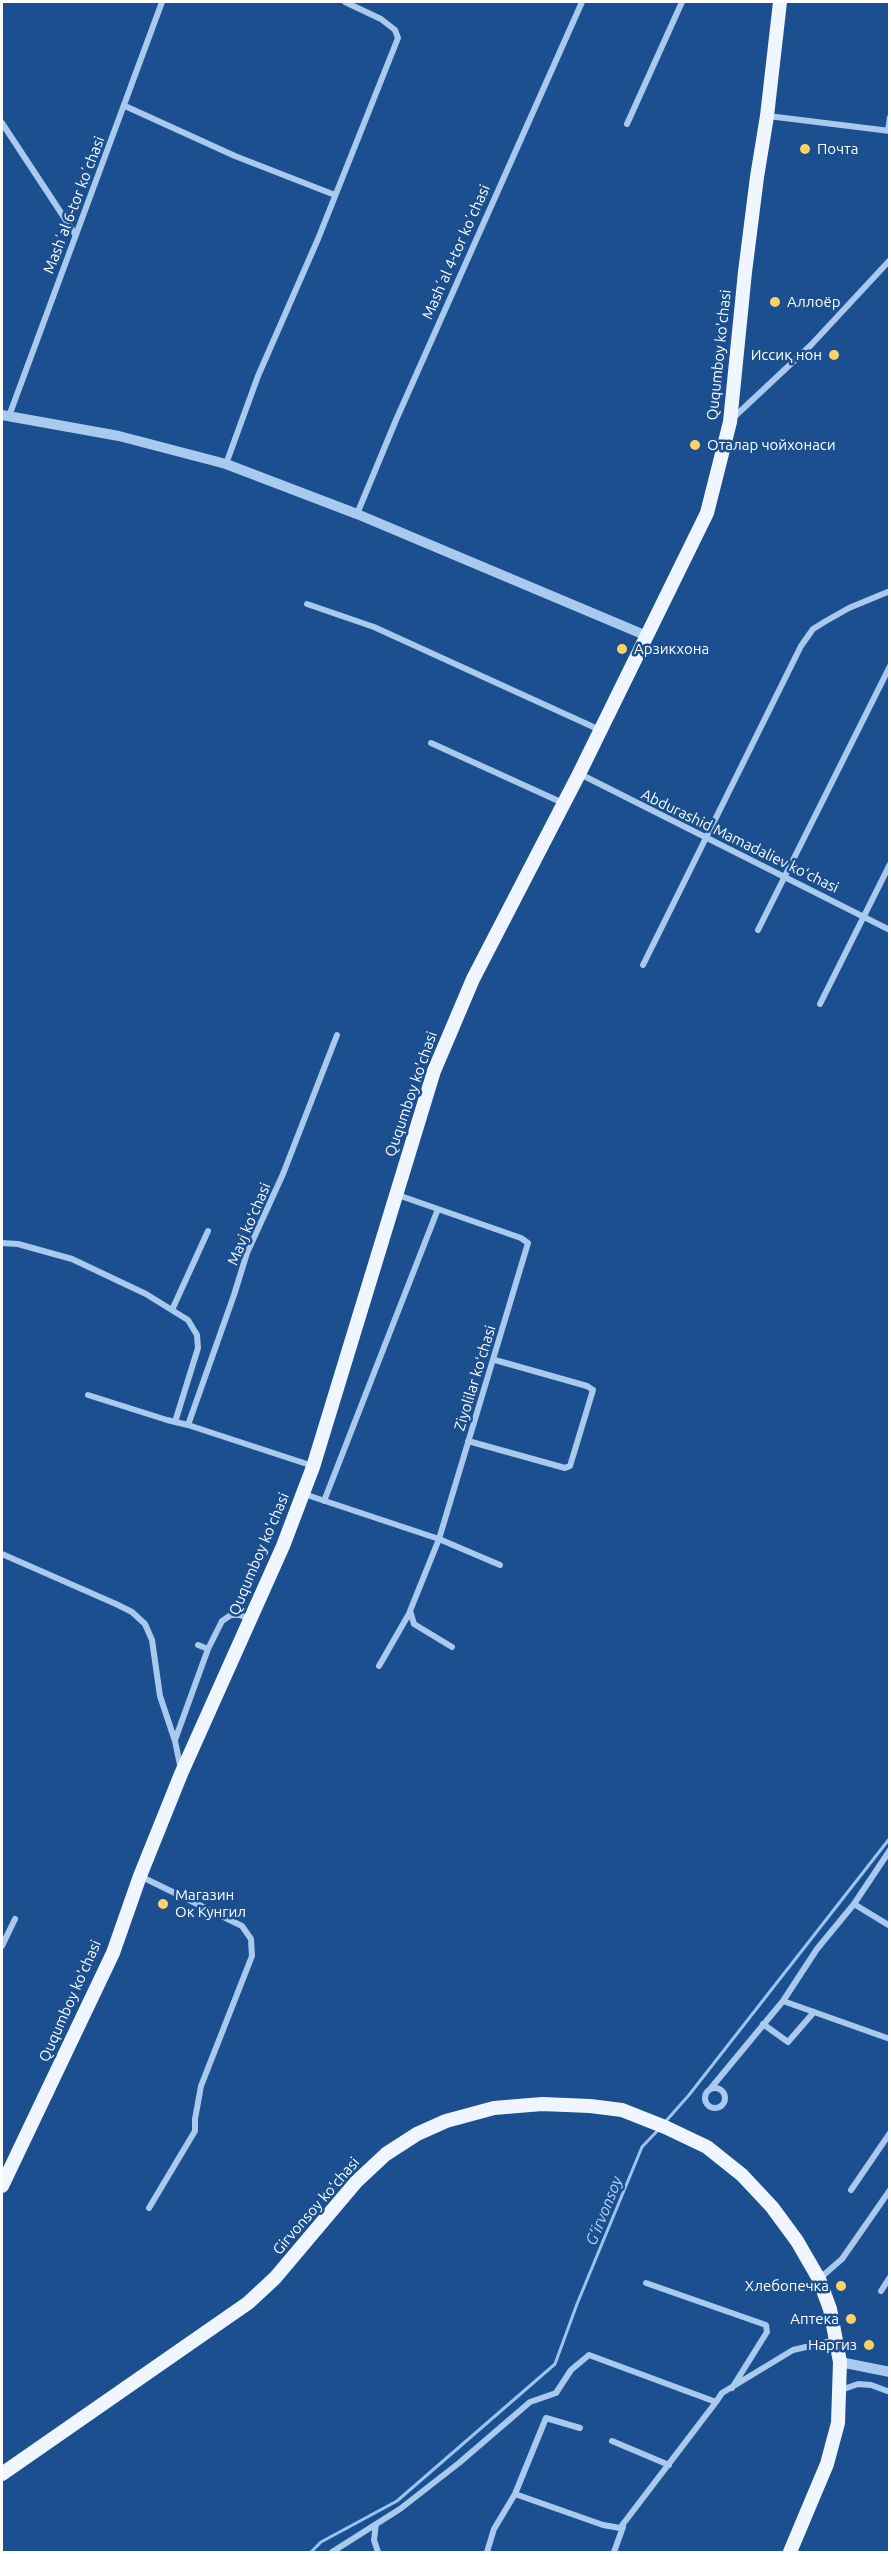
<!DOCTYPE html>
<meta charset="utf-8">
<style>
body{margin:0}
#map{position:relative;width:891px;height:2554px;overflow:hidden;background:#1b4f8f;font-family:Ubuntu,sans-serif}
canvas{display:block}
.frame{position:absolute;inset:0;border:3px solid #fff;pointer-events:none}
</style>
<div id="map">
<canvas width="891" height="2554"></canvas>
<div class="frame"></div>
</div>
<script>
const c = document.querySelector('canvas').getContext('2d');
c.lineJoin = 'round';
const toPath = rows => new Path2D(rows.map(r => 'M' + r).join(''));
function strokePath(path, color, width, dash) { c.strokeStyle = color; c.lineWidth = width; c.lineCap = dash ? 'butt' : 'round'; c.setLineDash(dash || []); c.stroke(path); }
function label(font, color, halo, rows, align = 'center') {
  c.font = font + ' Ubuntu,sans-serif'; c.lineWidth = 5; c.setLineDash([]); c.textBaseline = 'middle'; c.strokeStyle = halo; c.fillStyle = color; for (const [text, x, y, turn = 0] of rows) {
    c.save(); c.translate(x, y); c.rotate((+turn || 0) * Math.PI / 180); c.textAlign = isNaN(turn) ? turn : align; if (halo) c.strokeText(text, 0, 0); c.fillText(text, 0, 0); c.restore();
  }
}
strokePath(toPath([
 [666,2121,689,2095,890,1838],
 [311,2552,321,2542,397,2501,555,2364,577,2304,642,2147,660,2128]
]), '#9cc4f0', 3);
strokePath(toPath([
 [125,106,235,156,335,195],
 [768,116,890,131],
 [2,123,75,234],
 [627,124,682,2],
 [888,131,890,117],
 [9,416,162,2],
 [732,419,811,345,890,260],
 [226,464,258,376,318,239,398,38,395,30,381,19,345,2],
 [357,514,396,420,582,2],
 [307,604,374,627,600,730],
 [431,743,563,803],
 [580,774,890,930],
 [758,930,890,666],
 [643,965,801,646,813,629,826,621,849,608,890,591],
 [820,1004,890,864],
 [395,1194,521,1238,528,1243,439,1539,410,1611,414,1624,452,1647],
 [2,1243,18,1244,72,1259,146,1294,188,1320,197,1335,198,1348,175,1422],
 [172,1310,208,1231],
 [88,1395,167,1420,188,1425,313,1466],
 [188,1425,234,1295,247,1253,283,1174,337,1035],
 [468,1441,565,1468,570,1466,593,1390,587,1386,495,1360],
 [304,1494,439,1539,500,1565],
 [324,1501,438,1209],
 [2,1554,116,1604,132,1612,145,1624,152,1640,160,1696,175,1741,181,1770],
 [198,1645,208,1649],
 [379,1666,410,1612],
 [175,1740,208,1649,222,1621,231,1615,240,1615,249,1619],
 [140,1876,242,1926,251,1939,252,1956,201,2086,195,2119,195,2131,149,2208],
 [854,1904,890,1926],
 [2,1946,15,1919],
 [783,2001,890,2039],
 [763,2024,788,2042,814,2012],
 '705 2098a10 10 0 1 1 20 0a10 10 0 1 1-20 0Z',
 [711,2088,783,2001,817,1949,854,1904,890,1850],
 [851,2190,890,2133],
 [819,2279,842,2259,890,2190],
 [646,2283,766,2325,767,2332,732,2388],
 [881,2291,890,2277],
 [841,2390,858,2384,871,2385,890,2392],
 [612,2441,669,2465],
 [515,2494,603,2525,620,2528,716,2402],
 [376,2524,374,2540,378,2552],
 [332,2552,400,2509,459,2463,530,2402,556,2393,571,2370,589,2355,716,2402,722,2393,793,2350,836,2340],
 [487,2552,494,2529,515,2494,546,2418,580,2428],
 [614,2552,623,2527]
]), '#a9c9ee', 6);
strokePath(toPath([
 [2,415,119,436,226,464,357,514,647,636],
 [840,2362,890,2372]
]), '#a9c9ee', 10);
strokePath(toPath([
 [2,2186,113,1953,140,1876,181,1774,283,1546,313,1467,434,1071,473,979,579,774,707,513,730,422,745,272,757,177,767,116,780,2],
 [2,2474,248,2303,275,2278,356,2182,386,2154,417,2134,446,2121,494,2108,542,2104,590,2106,622,2110,665,2127,707,2147,742,2175,772,2207,797,2241,819,2279,830,2309,840,2362,838,2423,827,2464,790,2552]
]), '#f0f6ff', 14);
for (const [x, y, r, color] of [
 [805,149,6,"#ffd166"],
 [775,302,6,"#ffd166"],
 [834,355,6,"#ffd166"],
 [695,445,6,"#ffd166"],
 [622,649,6,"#ffd166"],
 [163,1904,6,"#ffd166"],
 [841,2286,6,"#ffd166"],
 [851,2319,6,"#ffd166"],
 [869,2345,6,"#ffd166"]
]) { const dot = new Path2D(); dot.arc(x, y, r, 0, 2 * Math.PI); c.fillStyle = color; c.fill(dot); strokePath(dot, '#1b4f8f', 2); }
label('15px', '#fff', '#1b4f8f', [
 ["Почта",817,149],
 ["Аллоёр",787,302],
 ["Иссиқ нон",822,355,"right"],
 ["Оталар чойхонаси",707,445],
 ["Арзикхона",634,649],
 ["Магазин",175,1895],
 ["Ок Кунгил",175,1912],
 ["Хлебопечка",829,2286,"right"],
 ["Аптека",839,2319,"right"],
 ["Наргиз",857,2345,"right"]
], 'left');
label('15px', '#fff', '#1b4f8f', [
 ["Mashʼal 6-tor koʼchasi",74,205,-69],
 ["Mashʼal 4-tor koʼchasi",456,252,-66],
 ["Ququmboy ko'chasi",719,355,-84],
 ["Abdurashid Mamadaliev koʻchasi",740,841,26],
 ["Ququmboy ko'chasi",411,1094,-71],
 ["Mavj koʻchasi",249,1224,-67],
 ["Ziyolilar koʻchasi",475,1378,-73],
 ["Ququmboy ko'chasi",259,1554,-67],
 ["Ququmboy ko'chasi",70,2001,-66],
 ["Girvonsoy koʻchasi",316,2206,-49]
]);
label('italic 16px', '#b5d3f5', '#1b4f8f', [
 ["G‘irvonsoy",604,2211,-68]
]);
</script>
